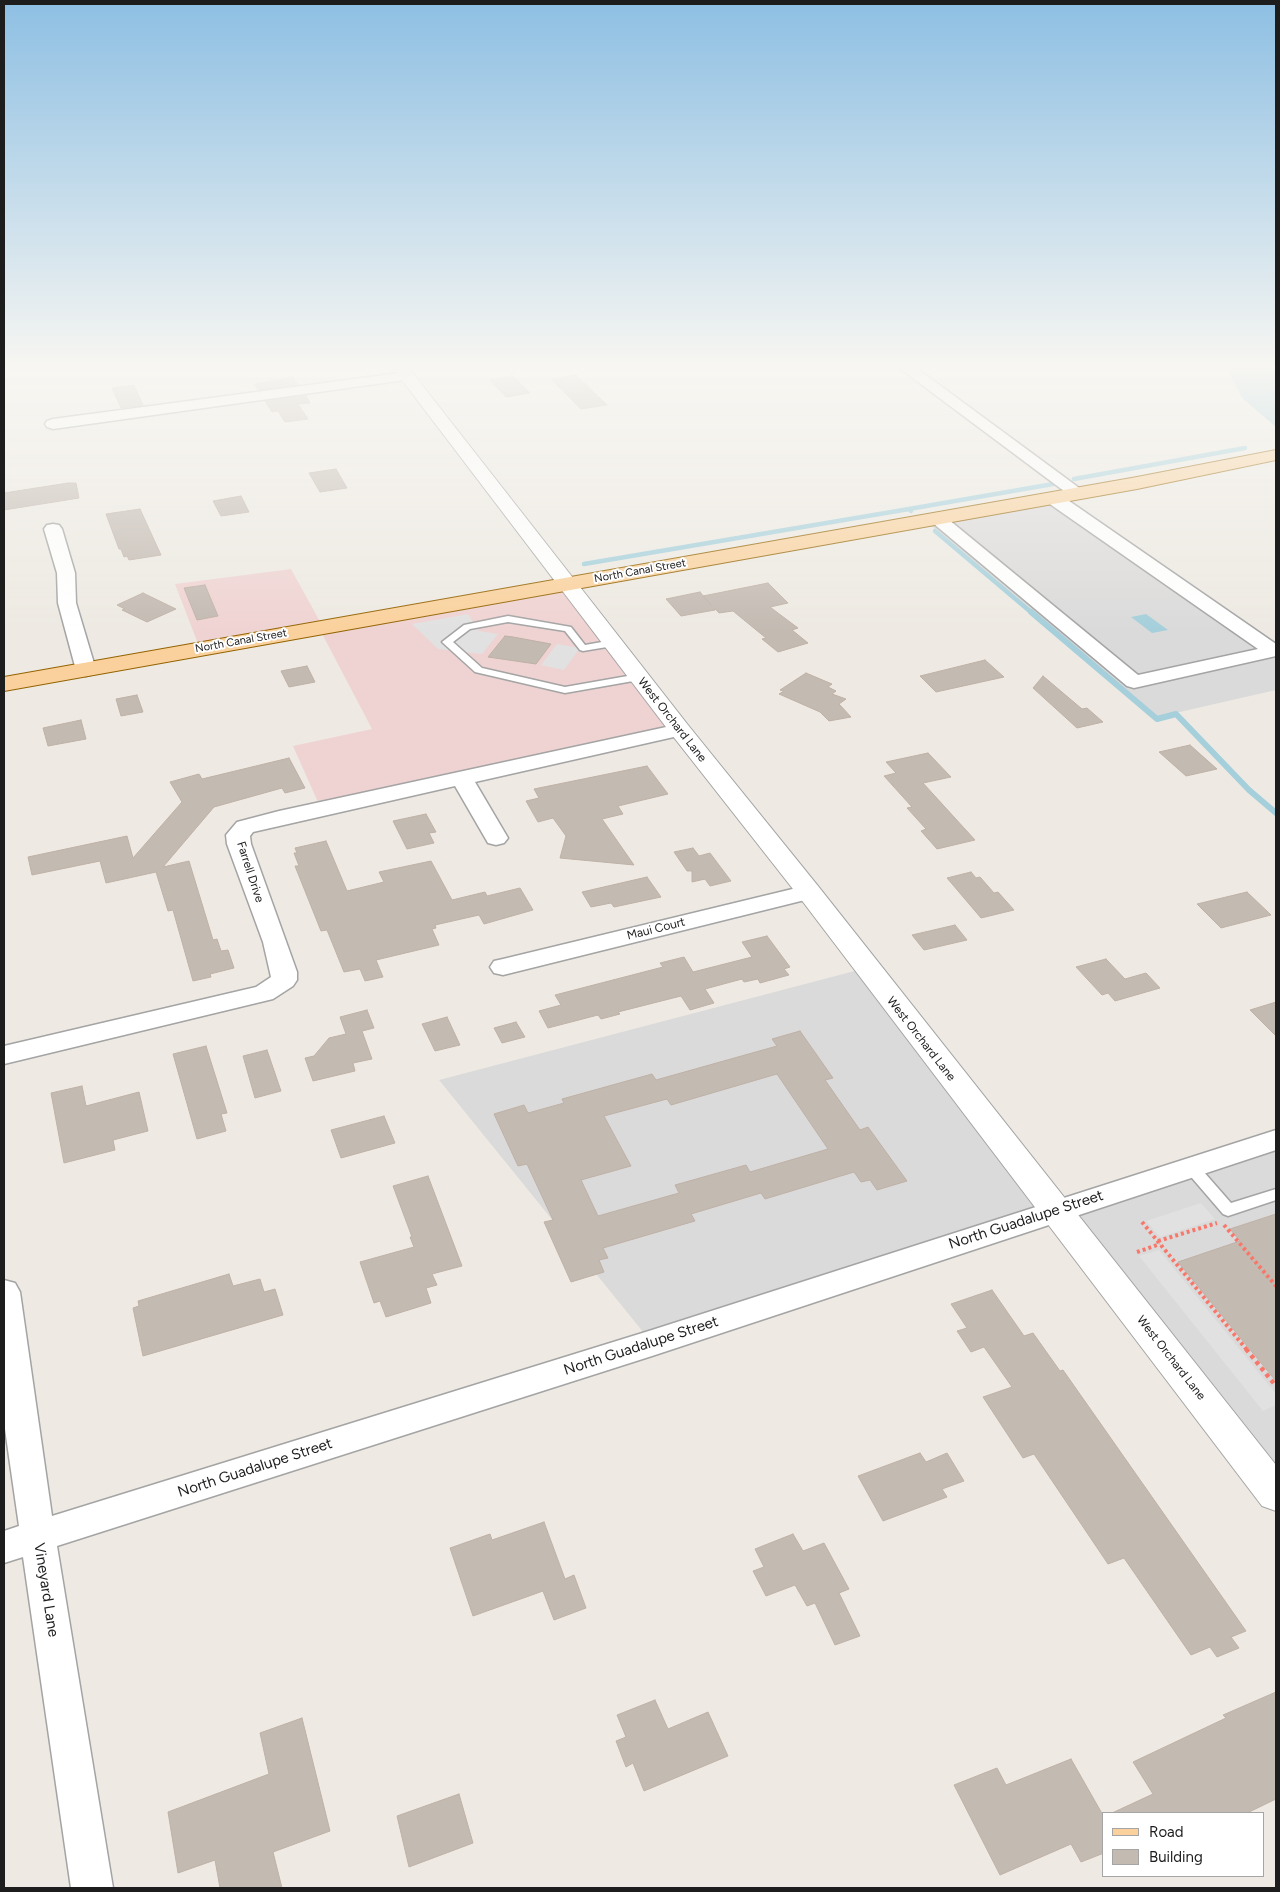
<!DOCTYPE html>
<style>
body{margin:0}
#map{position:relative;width:1280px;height:1892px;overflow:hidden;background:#eeeae3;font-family:Figtree,sans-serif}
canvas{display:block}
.frame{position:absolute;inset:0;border:5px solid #1d1d1d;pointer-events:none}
.legend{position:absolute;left:1102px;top:1812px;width:162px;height:65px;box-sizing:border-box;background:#fff;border:1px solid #a5a5a5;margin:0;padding:6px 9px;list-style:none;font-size:15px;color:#1d1d1d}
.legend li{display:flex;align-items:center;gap:10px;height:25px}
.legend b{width:25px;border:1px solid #a5a5a5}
</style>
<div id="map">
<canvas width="1280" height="1892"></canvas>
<div class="frame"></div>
<ul class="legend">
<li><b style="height:6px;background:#fad19c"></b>Road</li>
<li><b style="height:14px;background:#c3bab2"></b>Building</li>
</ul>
</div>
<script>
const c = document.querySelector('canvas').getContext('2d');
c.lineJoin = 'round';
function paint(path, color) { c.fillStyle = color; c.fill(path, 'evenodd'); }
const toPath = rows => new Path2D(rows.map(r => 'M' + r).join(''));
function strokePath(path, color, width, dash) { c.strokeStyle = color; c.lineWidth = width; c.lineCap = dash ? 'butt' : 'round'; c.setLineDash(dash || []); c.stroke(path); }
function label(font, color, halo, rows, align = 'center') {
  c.font = font + ' Figtree,sans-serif'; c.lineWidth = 4; c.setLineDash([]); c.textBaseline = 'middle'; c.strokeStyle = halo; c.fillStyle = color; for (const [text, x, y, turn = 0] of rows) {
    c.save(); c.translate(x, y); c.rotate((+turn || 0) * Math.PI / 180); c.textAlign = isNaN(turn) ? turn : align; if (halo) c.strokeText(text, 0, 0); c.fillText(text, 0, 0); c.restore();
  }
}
paint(toPath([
 [1064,496,1276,642,1276,690,1158,717,925,521],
 [866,968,1056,1210,1276,1140,1276,1494,1056,1211,652,1343,439,1080]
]), '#dbdada');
paint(toPath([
 [291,569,323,627,567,584,680,730,321,809,293,746,372,729,319,628,200,649,175,584]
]), '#efd3d2');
paint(toPath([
 [468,614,479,631,498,634,482,654,438,649,412,624],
 [557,644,580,648,564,670,541,665],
 [1201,1203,1215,1219,1160,1237,1146,1221],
 [1159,1250,1276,1394,1276,1405,1263,1411,1139,1256]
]), '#e1e1e1');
paint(toPath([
 [1226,367,1276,367,1276,427,1242,398],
 [1146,614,1168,630,1152,633,1131,617]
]), '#a4cfdb');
strokePath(toPath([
 [1074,479,1245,448],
 [911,511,909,509,1053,484],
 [935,531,1032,613],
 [584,564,909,509]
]), '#a4cfdb', 4.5);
strokePath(toPath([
 [1031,612,1157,719,1176,714,1249,790,1276,813]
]), '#a4cfdb', 6);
const building = toPath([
 [576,375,607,405,581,409,551,379,576,375],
 [513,376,530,393,506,397,490,380,513,376],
 [293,377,298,385,258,390,254,384,293,377],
 [134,385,143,405,121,408,112,388,134,385],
 [306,396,310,403,298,404,308,419,285,422,278,411,272,412,265,401,306,396],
 [336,469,347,488,320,492,309,473,336,469],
 [68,483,76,483,79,498,4,510,4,493,68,483],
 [241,496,249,512,221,516,213,501,241,496],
 [140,509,161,555,129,560,127,556,124,557,121,549,119,549,106,514,140,509],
 [768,583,788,603,770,607,798,628,792,630,808,643,778,652,762,639,766,638,733,611,719,613,703,596,768,583],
 [205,585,218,616,197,620,184,588,205,585],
 [700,592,715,610,681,616,666,599,700,592],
 [143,593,176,609,147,622,122,610,125,609,117,605,143,593],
 [505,636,513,637,551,644,536,664,488,657,505,636],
 [985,660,1004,677,936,692,920,676,985,660],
 [307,666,315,682,289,687,281,671,307,666],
 [806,673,832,684,828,687,836,691,832,694,846,699,839,704,851,717,829,721,820,712,779,694,784,691,780,690,806,673],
 [1043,676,1082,709,1087,708,1103,722,1077,728,1033,688,1043,676],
 [137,695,143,712,121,716,116,699,137,695],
 [81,720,86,739,48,746,43,728,81,720],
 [1190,745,1217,769,1186,776,1159,752,1190,745],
 [928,753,951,777,923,783,975,840,937,849,921,831,926,829,907,808,912,807,884,776,896,773,886,762,928,753],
 [289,758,305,788,285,793,282,788,214,807,163,867,189,861,213,940,217,939,221,951,228,950,234,968,210,974,211,977,193,981,173,910,168,911,156,872,106,883,100,861,32,875,28,857,127,836,133,858,182,802,170,782,199,774,202,779,289,758],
 [647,766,668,794,618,806,623,814,602,819,634,865,560,858,566,836,553,818,538,822,526,801,539,798,534,789,647,766],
 [426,814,436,832,429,833,434,843,407,849,393,821,426,814],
 [326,841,347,891,384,882,379,872,431,861,452,900,485,892,487,896,520,888,533,910,484,924,479,915,435,925,436,928,432,929,439,945,376,960,383,977,365,981,360,969,344,972,327,930,321,931,295,866,299,866,294,853,297,853,295,848,326,841],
 [693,848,699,856,710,853,731,881,710,886,705,879,692,882,692,871,687,871,674,852,693,848],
 [971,872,976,878,980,877,994,893,998,892,1014,910,981,918,947,878,971,872],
 [647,877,661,897,614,907,611,903,591,907,582,892,647,877],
 [1247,892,1271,915,1221,928,1197,904,1247,892],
 [955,925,967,940,924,950,912,935,955,925],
 [767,936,790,967,784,969,789,975,760,983,758,979,744,982,742,979,705,989,714,1003,690,1010,681,996,618,1012,620,1014,601,1019,598,1015,548,1028,539,1011,561,1005,555,995,663,967,660,963,684,957,693,972,752,957,742,942,767,936],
 [1106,959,1125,979,1146,973,1160,988,1115,1001,1108,993,1102,995,1076,967,1106,959],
 [1276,1002,1276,1036,1250,1010,1276,1002],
 [367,1010,374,1028,362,1031,372,1059,353,1063,355,1071,313,1081,305,1058,314,1056,329,1038,346,1034,340,1017,367,1010],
 [447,1017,460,1045,435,1051,422,1024,447,1017],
 [516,1022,525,1037,502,1043,494,1028,516,1022],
 [800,1031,833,1078,825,1080,860,1130,868,1127,907,1181,877,1190,870,1180,861,1182,854,1172,765,1199,761,1193,691,1214,695,1221,603,1248,608,1258,599,1260,604,1272,571,1282,544,1222,553,1220,527,1164,518,1166,494,1114,524,1105,528,1113,564,1103,562,1099,652,1074,656,1080,777,1046,772,1039,800,1031],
 [777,1074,828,1149,750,1172,746,1165,675,1185,679,1193,598,1216,581,1180,631,1166,604,1116,667,1099,671,1105,777,1074],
 [206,1046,227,1113,221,1114,226,1131,197,1139,173,1054,206,1046],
 [267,1050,281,1091,255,1098,243,1056,267,1050],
 [82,1086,86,1106,139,1092,148,1131,113,1140,115,1150,64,1163,51,1093,82,1086],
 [384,1116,395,1143,341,1158,331,1130,384,1116],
 [428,1176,462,1266,432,1274,437,1285,426,1288,431,1303,386,1317,380,1301,374,1303,360,1262,414,1247,410,1237,412,1237,393,1186,428,1176],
 [1276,1214,1276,1381,1178,1262,1240,1241,1230,1229,1276,1214],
 [229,1274,233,1286,260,1279,264,1292,275,1289,283,1315,143,1356,133,1308,139,1306,138,1301,229,1274],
 [992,1290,1024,1336,1033,1333,1060,1371,1063,1370,1246,1631,1231,1637,1239,1648,1217,1657,1210,1647,1191,1655,1124,1558,1108,1564,1034,1454,1023,1458,983,1397,1012,1387,984,1347,971,1352,957,1331,967,1328,951,1304,992,1290],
 [920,1453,926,1462,947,1453,964,1481,942,1489,947,1497,883,1521,858,1476,920,1453],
 [544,1522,565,1579,574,1575,586,1608,554,1620,543,1591,473,1616,450,1548,490,1534,492,1540,544,1522],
 [793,1534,803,1551,824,1543,849,1589,839,1593,860,1636,835,1645,815,1603,807,1606,795,1585,766,1596,753,1571,764,1567,755,1549,793,1534],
 [1276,1692,1276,1799,1247,1813,1112,1813,1153,1794,1133,1762,1226,1718,1223,1715,1276,1692],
 [655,1700,668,1729,708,1712,728,1756,644,1791,633,1763,626,1767,616,1741,626,1737,617,1715,655,1700],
 [302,1718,330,1831,273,1852,282,1888,220,1888,215,1860,178,1873,168,1812,269,1774,260,1733,302,1718],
 [1071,1759,1104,1817,1104,1853,1081,1862,1071,1844,1000,1875,954,1785,997,1768,1006,1785,1071,1759],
 [459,1794,473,1843,409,1867,397,1816,459,1794]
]);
paint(building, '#c3bab2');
strokePath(building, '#bfb1a6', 1);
const service = toPath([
 [508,616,571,627,585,645,613,640,618,643,613,646,583,651,580,650,565,631,508,622,470,629,453,642,482,668,565,687,639,674,644,677,639,680,565,693,475,672,442,642,464,625,508,616],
 [1191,1162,1196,1163,1231,1203,1276,1189,1276,1200,1228,1216,1223,1214,1186,1171,1184,1167,1186,1163,1191,1162]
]);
const minor = toPath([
 [898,367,915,367,1086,493,1084,497,1078,498,1072,497,898,367],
 [407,372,412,373,414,376,412,379,53,429,47,427,45,424,47,421,53,419,407,372],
 [1053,493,1059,494,1276,644,1276,656,1134,688,1127,686,928,519,931,515,937,514,943,515,1138,675,1258,649,1047,502,1045,498,1047,494,1053,493],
 [53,524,59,525,62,529,75,573,76,603,96,670,93,674,86,676,79,674,76,670,58,603,57,573,44,529,47,525,53,524],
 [680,724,687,726,691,730,687,734,475,782,508,838,504,843,496,845,488,843,455,786,253,832,250,836,251,844,297,972,297,980,293,986,273,999,4,1064,4,1046,256,987,271,977,263,942,227,844,226,835,237,822,279,811,680,724],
 [809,885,817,887,821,892,817,897,503,975,494,973,490,967,494,961,503,959,809,885],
 [1276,1130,1276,1150,652,1356,57,1546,113,1888,71,1888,23,1557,4,1563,4,1531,19,1526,4,1422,4,1280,15,1283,20,1292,52,1516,652,1330,1276,1130]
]);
const tertiary = toPath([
 [392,367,408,367,688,725,818,886,1276,1465,1276,1511,1262,1506,800,898,672,735,392,367]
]);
const primary = toPath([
 [1276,450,1276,460,1137,489,4,691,4,677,1137,477,1276,450]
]);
strokePath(service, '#a4a4a4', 3);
strokePath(minor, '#a4a4a4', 3);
strokePath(tertiary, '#a4a4a4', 2);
strokePath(primary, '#946302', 2);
strokePath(toPath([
 [1142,1222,1247,1350],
 [1224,1225,1276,1286],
 [1158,1241,1217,1223],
 [1137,1252,1160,1244]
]), '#f7786b', 4, [3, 3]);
strokePath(toPath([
 [1246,1349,1276,1386]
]), '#f7786b', 4.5, [4, 4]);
paint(service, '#fff');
paint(minor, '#fff');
paint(tertiary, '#fff');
paint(primary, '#fad19c');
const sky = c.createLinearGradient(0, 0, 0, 632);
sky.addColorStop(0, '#8dbfe3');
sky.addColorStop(0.58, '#f7f6f2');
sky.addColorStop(1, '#f7f6f200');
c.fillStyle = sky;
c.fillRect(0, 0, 1280, 632);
label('11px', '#1d1d1d', '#fff', [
 ["North Canal Street",640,571,-10],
 ["North Canal Street",241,641,-10]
]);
label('12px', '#1d1d1d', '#fff', [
 ["West Orchard Lane",672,720,52],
 ["Farrell Drive",250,872,72],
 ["Maui Court",656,929,-14],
 ["West Orchard Lane",921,1039,52],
 ["West Orchard Lane",1171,1358,52]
]);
label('15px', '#1d1d1d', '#fff', [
 ["North Guadalupe Street",1026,1220,-18],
 ["North Guadalupe Street",641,1346,-18],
 ["North Guadalupe Street",255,1468,-18],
 ["Vineyard Lane",46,1590,81]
]);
</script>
